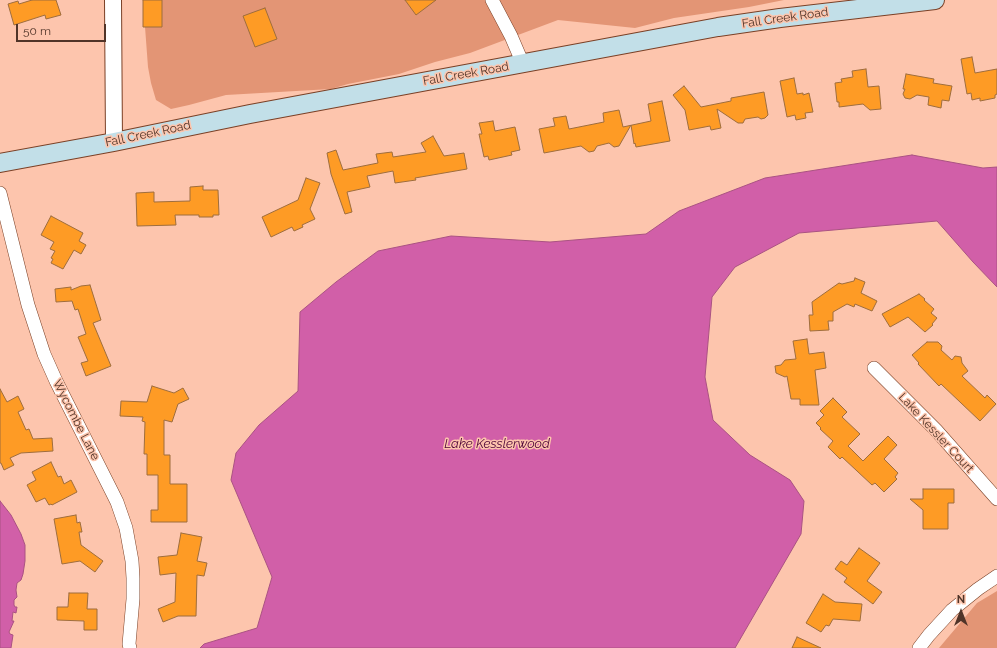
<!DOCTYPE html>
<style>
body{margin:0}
#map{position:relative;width:997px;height:648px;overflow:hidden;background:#fdc5ad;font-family:Raleway,sans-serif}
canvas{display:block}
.north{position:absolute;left:941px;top:592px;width:40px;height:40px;-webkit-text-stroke:3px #fdc5ad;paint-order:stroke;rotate:0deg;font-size:11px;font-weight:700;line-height:16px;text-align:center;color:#503428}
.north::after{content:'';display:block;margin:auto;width:14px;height:18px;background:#503428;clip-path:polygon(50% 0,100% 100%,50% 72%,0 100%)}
.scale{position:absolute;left:16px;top:24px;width:90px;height:18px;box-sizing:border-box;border:2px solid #503428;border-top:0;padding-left:5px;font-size:12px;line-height:14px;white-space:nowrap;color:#503428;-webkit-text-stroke:3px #fdc5ad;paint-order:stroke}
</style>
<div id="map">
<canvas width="997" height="648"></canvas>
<div class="north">N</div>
<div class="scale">50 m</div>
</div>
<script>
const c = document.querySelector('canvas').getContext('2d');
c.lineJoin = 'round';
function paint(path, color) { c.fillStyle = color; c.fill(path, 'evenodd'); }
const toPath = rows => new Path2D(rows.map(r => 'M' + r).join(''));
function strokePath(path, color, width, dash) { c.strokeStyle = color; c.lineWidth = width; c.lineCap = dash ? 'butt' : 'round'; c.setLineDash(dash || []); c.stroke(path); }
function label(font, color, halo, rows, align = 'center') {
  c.font = font + ' Raleway,sans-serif'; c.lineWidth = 3; c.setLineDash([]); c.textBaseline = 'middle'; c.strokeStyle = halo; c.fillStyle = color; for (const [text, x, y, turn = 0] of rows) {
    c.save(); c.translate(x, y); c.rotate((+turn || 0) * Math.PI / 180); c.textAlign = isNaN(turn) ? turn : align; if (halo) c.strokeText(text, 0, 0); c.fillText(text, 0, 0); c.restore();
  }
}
paint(toPath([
 [143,0,784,0,749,7,674,18,635,28,558,20,470,53,435,62,399,74,348,84,331,89,226,95,189,105,171,109,156,100,151,83,148,67],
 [997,591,997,648,939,648,977,603]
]), '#e39575');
const water = toPath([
 [912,155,983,168,997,167,997,287,973,262,937,221,799,233,735,267,712,297,705,377,713,420,750,455,790,480,804,501,801,534,735,648,200,648,204,644,257,628,272,577,231,480,236,453,259,425,298,391,300,312,336,282,378,251,451,236,550,242,646,234,679,211,765,178,912,155],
 [0,501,11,515,21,534,25,545,25,561,23,574,21,580,17,583,16,590,17,597,14,600,14,605,15,607,17,607,16,613,13,612,12,621,14,621,9,632,10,634,13,635,11,648,0,648,0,501]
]);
paint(water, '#d15fa8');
strokePath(water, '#aa5282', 1);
const building = toPath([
 [32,0,56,0,61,15,46,19,45,15,14,25,8,4,18,1,19,4,32,0],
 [143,0,162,0,162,27,143,27,143,0],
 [405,0,436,0,416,15,405,0],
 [265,8,277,39,255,47,243,16,265,8],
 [972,57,975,73,997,69,997,94,995,95,995,98,980,101,980,98,972,100,971,93,967,94,961,59,972,57],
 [866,69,868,87,879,86,881,109,870,110,863,104,839,107,839,102,837,102,835,83,842,82,841,79,853,77,852,71,866,69],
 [906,74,934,79,933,83,952,86,949,101,942,100,941,108,928,105,929,97,917,95,910,99,905,98,903,94,905,89,903,89,906,74],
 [794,78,797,94,803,93,803,95,809,93,813,112,805,113,806,118,796,120,795,115,787,117,780,81,794,78],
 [684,86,701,107,731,101,731,98,764,92,768,115,765,118,761,119,758,117,745,119,743,123,738,123,717,109,721,128,711,130,710,126,689,130,685,110,673,95,684,86],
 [662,101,670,141,636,147,635,143,634,144,631,125,619,146,614,147,609,143,597,146,594,151,589,152,581,146,544,153,539,129,555,126,553,118,566,116,569,129,604,122,603,113,619,110,623,127,651,121,648,104,662,101],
 [493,121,495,131,515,127,520,150,511,152,512,155,489,160,488,156,484,157,479,134,482,134,479,123,493,121],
 [433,136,444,156,464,153,467,169,415,178,416,180,395,183,393,171,367,176,370,187,347,192,352,212,345,214,331,174,327,153,336,150,343,170,378,163,376,154,392,152,393,157,426,152,421,143,433,136],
 [306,178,320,183,310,209,315,219,302,225,303,227,294,231,292,227,271,237,262,217,298,200,306,178],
 [203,186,203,190,218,190,219,215,213,215,213,217,199,217,199,215,175,215,176,225,137,226,136,193,154,192,154,202,190,201,190,187,203,186],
 [51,216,83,233,79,241,86,245,81,254,74,250,63,269,51,263,53,259,51,258,55,251,50,249,54,242,41,235,51,216],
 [855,278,865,282,861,293,877,301,872,311,855,304,854,307,847,304,833,312,833,321,828,321,829,330,810,331,809,315,813,315,812,302,839,283,842,284,854,281,855,278],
 [90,285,101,320,93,323,111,366,86,376,81,363,88,361,78,337,86,334,78,309,75,310,72,301,56,302,55,289,71,287,71,290,81,286,90,285],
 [919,294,925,299,924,300,934,309,931,313,937,318,932,324,933,325,925,332,908,317,890,327,882,314,919,294],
 [807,339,809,354,824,352,826,368,815,370,819,405,800,405,800,399,791,399,787,376,785,377,776,373,775,366,781,365,785,360,796,359,793,341,807,339],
 [927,342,938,342,942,346,941,350,952,360,955,356,961,357,962,363,968,371,962,376,985,398,987,395,996,404,980,421,941,384,939,386,918,364,919,363,912,355,927,342],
 [152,386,174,393,183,388,189,399,178,404,172,422,164,420,164,455,170,455,170,484,187,484,187,522,151,522,151,510,158,510,158,475,147,475,147,454,144,454,145,422,142,421,143,417,120,416,121,401,147,402,152,386],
 [0,389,7,402,18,396,24,409,18,412,26,430,29,429,33,439,52,438,53,451,21,453,10,458,14,465,4,470,1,463,0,463,0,389],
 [833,398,847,412,842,417,860,434,848,446,863,461,888,436,897,445,884,459,898,473,895,477,897,479,884,492,875,483,872,485,842,457,840,459,828,447,833,441,820,429,821,428,816,423,824,415,820,411,833,398],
 [51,462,58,477,61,476,64,484,71,480,77,492,52,505,51,504,49,505,45,498,36,502,27,485,36,480,32,472,51,462],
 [923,489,954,489,954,503,948,503,948,529,923,529,923,510,910,499,923,499,923,489],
 [76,515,77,523,80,522,82,532,79,532,81,545,103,561,95,572,80,561,62,564,54,519,76,515],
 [181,533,202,537,197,561,207,563,204,576,197,575,196,616,178,616,163,622,158,609,175,602,176,573,160,575,158,557,177,555,181,533],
 [859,548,880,563,867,581,882,592,873,604,844,582,847,578,835,569,841,561,847,565,859,548],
 [69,593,88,593,87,609,97,609,97,630,84,630,84,621,57,620,57,607,68,607,69,593],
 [823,594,835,602,862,604,860,621,833,619,829,626,826,625,821,632,806,623,823,594],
 [797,637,821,648,792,648,797,637]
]);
paint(building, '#fe9b25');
strokePath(building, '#9e6d3d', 1);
const minor = toPath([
 [492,0,511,36,523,64],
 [0,193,28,305,44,354,56,381,112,492,117,502,126,528,132,561,133,578,133,599,129,644,130,648],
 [874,368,936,430,997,499],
 [919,648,929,635,952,610,978,589,997,576]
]);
const tertiary = toPath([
 [113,0,114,142]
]);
const secondary = toPath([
 [0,163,114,142,250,114,718,27,780,18,935,0]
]);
strokePath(minor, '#7a4026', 14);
strokePath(tertiary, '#7a4026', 18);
strokePath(secondary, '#7a4026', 20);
strokePath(minor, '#fff', 13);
strokePath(tertiary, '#fff', 16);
strokePath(secondary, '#c2dfe8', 18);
label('12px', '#503428', '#fdc5ad', [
 ["Fall Creek Road",785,18,-8],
 ["Fall Creek Road",466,74,-10],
 ["Fall Creek Road",148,134,-12],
 ["Wycombe Lane",76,420,63],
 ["Lake Kessler Court",936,433,47]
]);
label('italic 13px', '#4c0237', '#fdc5ad', [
 ["Lake Kesslerwood",497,444]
]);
</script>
